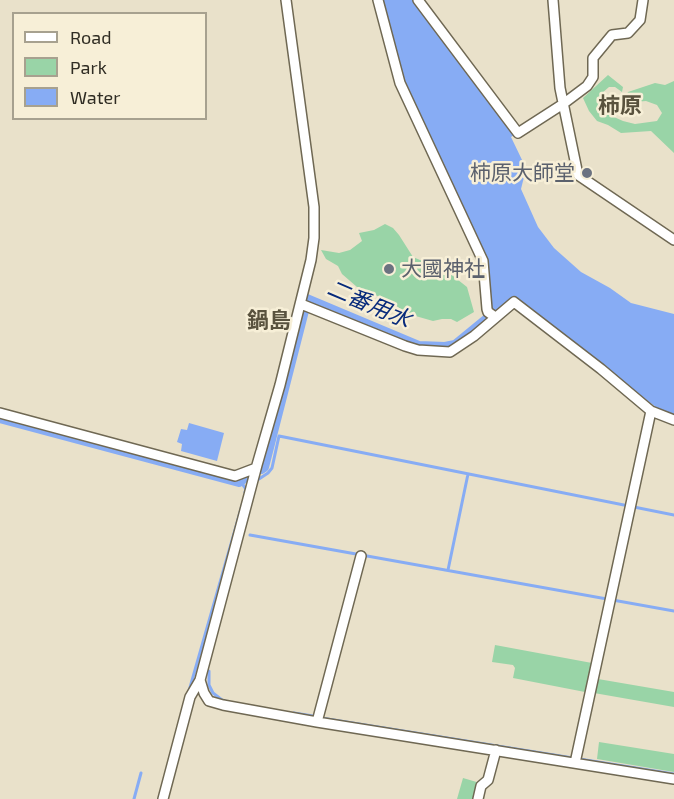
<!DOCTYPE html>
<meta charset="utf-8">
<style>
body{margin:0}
#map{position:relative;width:674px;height:799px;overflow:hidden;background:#e9e1ca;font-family:"Exo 2",sans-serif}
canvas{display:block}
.legend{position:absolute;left:12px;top:12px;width:195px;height:108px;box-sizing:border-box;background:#f7efd7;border:2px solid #a7a18f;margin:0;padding:8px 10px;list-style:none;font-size:18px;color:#2f2c23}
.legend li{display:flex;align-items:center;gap:12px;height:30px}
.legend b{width:30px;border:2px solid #a7a18f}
</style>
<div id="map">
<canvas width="674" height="799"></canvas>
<ul class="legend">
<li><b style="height:8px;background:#fff"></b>Road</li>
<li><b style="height:16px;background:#99d4a7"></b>Park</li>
<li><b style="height:16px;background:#87acf4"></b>Water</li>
</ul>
</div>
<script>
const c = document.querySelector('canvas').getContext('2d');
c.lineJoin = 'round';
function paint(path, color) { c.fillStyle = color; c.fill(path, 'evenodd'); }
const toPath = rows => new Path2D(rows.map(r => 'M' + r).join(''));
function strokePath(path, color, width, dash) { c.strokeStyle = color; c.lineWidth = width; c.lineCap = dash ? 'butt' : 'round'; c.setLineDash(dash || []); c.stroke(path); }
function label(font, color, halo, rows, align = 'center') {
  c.font = font + ' "Exo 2","Noto Sans JP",sans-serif'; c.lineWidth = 5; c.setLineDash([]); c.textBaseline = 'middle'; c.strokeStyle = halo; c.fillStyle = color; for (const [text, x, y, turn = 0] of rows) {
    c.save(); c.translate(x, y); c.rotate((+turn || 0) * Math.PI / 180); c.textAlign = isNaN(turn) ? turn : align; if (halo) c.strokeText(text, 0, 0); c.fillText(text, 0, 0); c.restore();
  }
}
paint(toPath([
 [608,75,623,87,622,92,615,87,609,87,601,94,603,104,614,117,623,121,635,124,657,121,662,113,657,105,646,101,634,102,626,96,628,92,655,83,665,85,674,81,674,153,651,131,621,133,608,125,597,121,589,111,583,98],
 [385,224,393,228,399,235,413,257,448,272,467,287,474,312,457,322,451,319,442,319,433,321,405,313,393,303,357,287,342,274,338,266,326,259,321,250,339,253,350,250,362,241,359,233,374,230],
 [495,645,592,663,585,692,513,678,515,668,513,665,492,662],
 [598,679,674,692,674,707,594,693],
 [599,742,674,754,674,772,597,759],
 [463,778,480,783,475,799,457,799]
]), '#99d4a7');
paint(toPath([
 [381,0,414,0,514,135,511,137,523,162,525,173,521,189,538,227,554,248,581,272,610,288,631,303,674,314,674,415,657,408,514,298,496,311,491,307,485,256,405,84],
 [189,423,224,433,217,461,181,451,182,444,177,442,181,429,187,430]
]), '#87acf4');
strokePath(toPath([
 [259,479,268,473,272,468,279,436,674,515],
 [240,481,246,489,245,492],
 [250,535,674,611],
 [448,570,468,474],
 [209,671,209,685,213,693,222,700,228,702],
 [189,691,243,502],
 [294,713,313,716],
 [321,718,674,774],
 [134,799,141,773]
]), '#87acf4', 3);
strokePath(toPath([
 [0,418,239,482,243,479],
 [261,469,264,467,307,299,419,346,445,347,455,345,488,318,500,297]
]), '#87acf4', 10);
const street = toPath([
 [378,0,400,83,483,261,487,309,488,312,495,317],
 [418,0,518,133,563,104,587,86,593,77,593,58,612,35,628,33,640,20,643,0],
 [553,0,560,88,578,175,674,240],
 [301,304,405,346,418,350,450,352,474,336,514,302,601,369,651,411,674,420],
 [0,413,235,476,256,468],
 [200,680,204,693,209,701,223,705,317,722,674,779],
 [317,722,361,556],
 [575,763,651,411],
 [163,799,190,697,200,680,257,465,280,385,311,260,314,238,314,207,286,0],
 [478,799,481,786,488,780,496,750]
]);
strokePath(street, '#6f6853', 12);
strokePath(street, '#fff', 9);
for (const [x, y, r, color] of [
 [587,173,6,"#6b7280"],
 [389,269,6,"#6b7280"]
]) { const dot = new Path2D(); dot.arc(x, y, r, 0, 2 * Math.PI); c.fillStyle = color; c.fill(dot); strokePath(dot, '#f7efd7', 2); }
label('21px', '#5b616d', '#f7efd7', [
 ["柿原大師堂",575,173],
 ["大國神社",401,269,"left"]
], 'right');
label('bold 22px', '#59523e', '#f7efd7', [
 ["柿原",620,106],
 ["鍋島",269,321]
]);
label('italic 22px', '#072a7b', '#f7efd7', [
 ["二番用水",369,304,23]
]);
</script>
